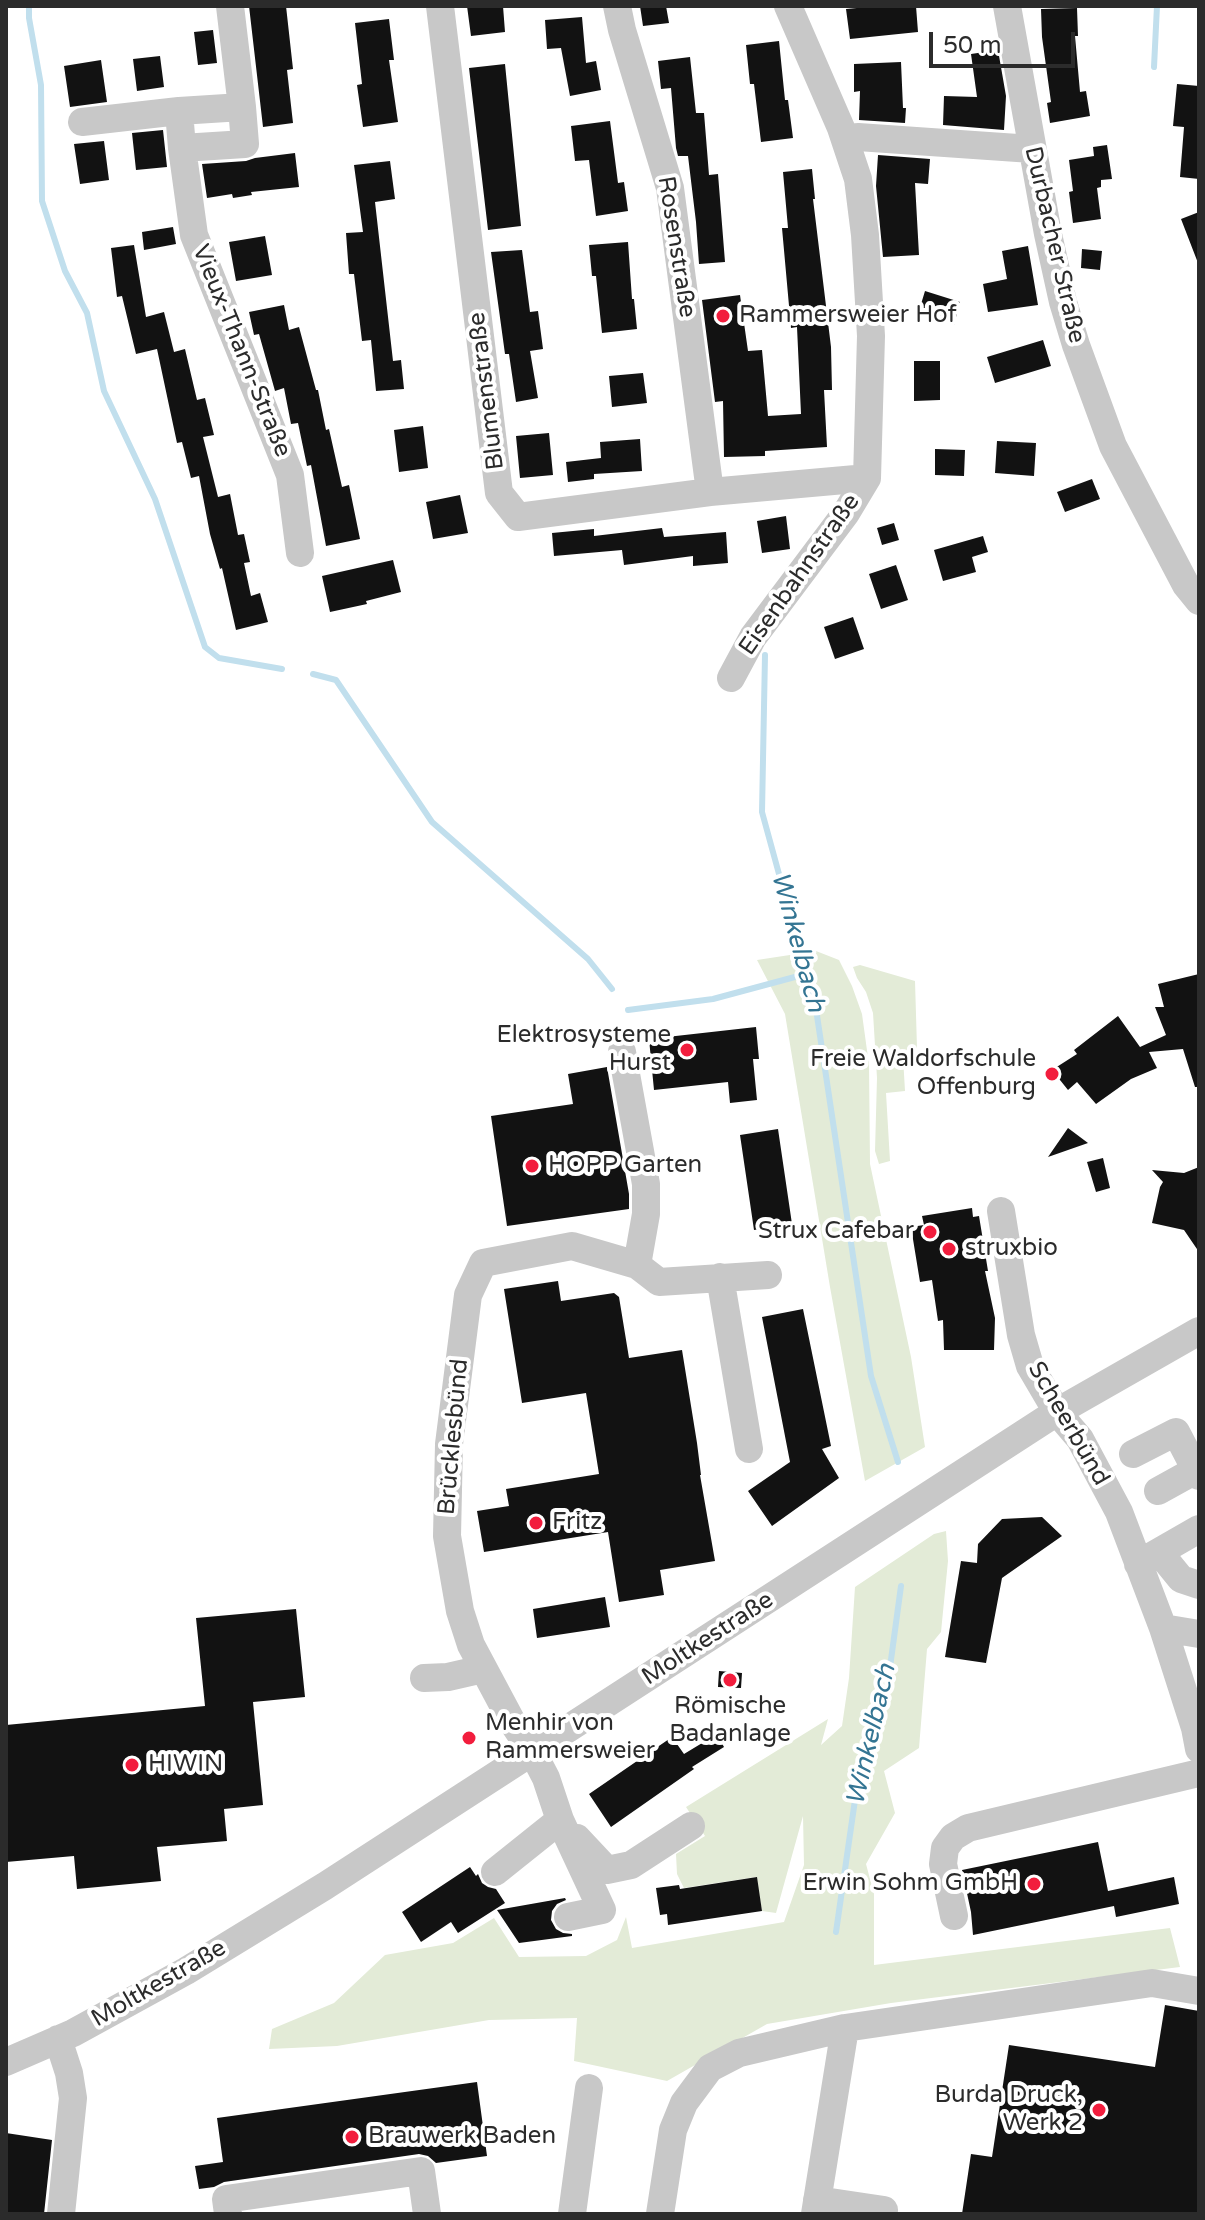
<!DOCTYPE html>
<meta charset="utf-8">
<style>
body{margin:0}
#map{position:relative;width:1205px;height:2220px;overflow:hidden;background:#fff;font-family:"Varela Round",sans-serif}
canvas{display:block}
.frame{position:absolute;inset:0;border:8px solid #2b2b2b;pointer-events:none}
.scale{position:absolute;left:929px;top:32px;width:146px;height:36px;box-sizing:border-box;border:4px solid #2b2b2b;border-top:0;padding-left:10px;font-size:24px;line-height:28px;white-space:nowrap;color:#2b2b2b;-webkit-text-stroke:6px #fff;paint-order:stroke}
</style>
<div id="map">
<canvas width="1205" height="2220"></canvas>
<div class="frame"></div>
<div class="scale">50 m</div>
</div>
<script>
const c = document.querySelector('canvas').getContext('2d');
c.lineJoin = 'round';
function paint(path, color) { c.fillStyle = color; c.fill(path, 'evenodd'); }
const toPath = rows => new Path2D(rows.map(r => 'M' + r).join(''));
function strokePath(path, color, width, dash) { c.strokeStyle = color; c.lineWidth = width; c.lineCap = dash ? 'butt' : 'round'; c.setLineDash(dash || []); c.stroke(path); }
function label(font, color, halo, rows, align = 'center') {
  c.font = font + ' "Varela Round",sans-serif'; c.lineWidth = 8; c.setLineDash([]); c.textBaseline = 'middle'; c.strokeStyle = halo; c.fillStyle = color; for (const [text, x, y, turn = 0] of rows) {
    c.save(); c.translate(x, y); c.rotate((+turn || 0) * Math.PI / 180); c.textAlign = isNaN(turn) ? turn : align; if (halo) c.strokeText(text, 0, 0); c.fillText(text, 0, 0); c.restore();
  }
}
paint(toPath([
 [816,951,839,960,852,986,862,1014,869,1065,870,1164,911,1357,925,1447,865,1481,830,1287,785,1014,757,960],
 [860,965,915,981,917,1048,903,1057,905,1091,886,1093,890,1161,879,1164,875,1151,877,1078,873,1013,866,992,857,978,853,967],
 [946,1531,948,1561,941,1632,927,1649,919,1748,884,1771,895,1813,866,1864,874,1894,874,1965,1170,1928,1180,1967,891,2003,767,2024,667,2081,574,2061,577,2018,489,2020,337,2046,269,2049,272,2029,334,2003,385,1955,453,1943,494,1918,519,1957,586,1956,617,1940,626,1917,632,1948,784,1922,804,1865,803,1816,776,1913,762,1911,756,1877,684,1888,677,1874,676,1854,705,1836,686,1807,828,1719,821,1745,842,1726,849,1678,855,1587,934,1534]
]), '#e3ebd7');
strokePath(toPath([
 [29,6,29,18,41,85,42,201,65,271,87,313,104,391,155,499,205,647,219,658,282,669],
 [1154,67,1157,6],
 [765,655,762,812,816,1009,871,1376,898,1462],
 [313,674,336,680,432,822,588,959,612,989],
 [628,1010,713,999,806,974],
 [836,1932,858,1779,885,1704,901,1586]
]), '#c1dfed', 6);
paint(toPath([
 [249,6,286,6,293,69,287,70,293,123,263,127],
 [467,6,503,6,505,32,471,36],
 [640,6,666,6,669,23,643,26],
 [878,6,916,6,918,32,850,39,846,9],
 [1077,8,1078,36,1075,36,1080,92,1086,91,1090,116,1050,123,1047,103,1051,102,1042,37,1041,9],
 [582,17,586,63,596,61,601,90,570,96,561,48,547,49,545,20],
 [389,19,394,60,389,60,398,122,363,127,357,85,362,84,355,23],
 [213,30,217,63,198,65,194,32],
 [779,41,785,100,788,100,793,138,761,142,754,84,750,84,746,45],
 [998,50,1006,96,1004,130,943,125,944,96,977,97,971,54],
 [160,56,164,87,137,91,133,59],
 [690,57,696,113,704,113,709,175,718,174,725,262,699,264,696,222,688,156,678,156,676,148,671,88,661,89,658,61],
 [101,60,107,102,70,107,64,66],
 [901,62,903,108,906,108,905,123,859,120,860,91,854,92,854,64],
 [505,64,521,226,488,230,469,68],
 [1177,84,1199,86,1199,179,1180,177,1184,127,1173,126],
 [610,121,618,183,624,182,628,211,596,216,589,160,575,161,571,126],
 [163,130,167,167,136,170,132,133],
 [104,141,109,180,80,184,74,144],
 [1107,145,1112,179,1101,180,1101,187,1097,188,1101,219,1073,223,1069,192,1073,191,1069,160,1094,156,1093,147],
 [295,153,299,187,251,192,252,195,233,198,232,194,207,198,202,164,246,161,255,158],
 [878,155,930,159,928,184,915,183,919,255,883,257,876,186],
 [390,161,395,199,375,202,393,361,401,360,404,389,376,391,371,340,362,341,354,274,349,274,346,233,363,232,354,165],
 [812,169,815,199,813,199,831,347,832,390,824,390,827,447,765,451,765,456,724,457,723,401,715,402,702,300,740,295,748,351,762,350,768,416,801,414,797,327,791,328,782,228,788,228,783,172],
 [1199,212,1199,263,1198,263,1181,219],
 [173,227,176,244,144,250,142,232],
 [265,236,272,275,236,281,229,242],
 [628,242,632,299,634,299,637,329,602,333,596,276,592,276,589,245],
 [134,245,146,317,164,312,174,352,185,349,197,400,205,398,214,435,203,437,218,497,230,494,238,535,244,534,250,562,244,563,251,596,260,593,268,622,236,630,222,568,220,569,210,534,199,476,191,478,182,442,177,443,157,349,136,354,122,296,117,297,111,248],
 [1028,246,1038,305,988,312,983,284,1007,279,1002,251],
 [1082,249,1102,251,1100,270,1081,268],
 [522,250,530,312,538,311,543,349,530,351,538,398,516,402,509,354,505,354,491,252],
 [925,291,960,302,954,325,918,314],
 [284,305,289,330,299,327,316,390,318,390,326,430,329,429,342,487,349,485,360,539,326,546,311,465,307,466,298,423,291,424,284,388,275,391,259,334,254,335,249,312],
 [1043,340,1051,366,995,383,987,357],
 [914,361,940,361,940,400,914,401],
 [643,373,647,403,612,407,609,376],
 [423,426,428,468,399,472,394,430],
 [549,433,553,475,520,478,516,436],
 [640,439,642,471,594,474,594,479,568,482,566,462,601,458,600,442],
 [997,441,1036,443,1034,476,995,473],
 [935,449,965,450,964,476,935,475],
 [1092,479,1100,499,1065,512,1057,492],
 [460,495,468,533,433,539,426,502],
 [786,516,790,549,762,553,757,521],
 [894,523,899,540,882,545,877,528],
 [662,528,664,537,726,532,728,563,693,566,693,556,624,565,622,550,554,556,552,533,594,529,594,536],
 [983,536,988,552,972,557,976,572,943,581,934,550],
 [393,560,401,592,366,601,367,604,330,612,322,576],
 [896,565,908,600,881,609,869,574],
 [853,617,864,649,835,659,824,627],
 [1199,974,1199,1087,1195,1087,1183,1049,1149,1052,1157,1068,1131,1079,1096,1104,1077,1082,1068,1090,1052,1070,1077,1054,1074,1050,1118,1016,1140,1047,1166,1035,1155,1007,1164,1007,1158,984],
 [756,1027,759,1059,753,1059,757,1100,730,1103,728,1082,654,1090,649,1039],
 [607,1067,629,1194,629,1209,507,1226,491,1116,573,1104,568,1074],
 [1068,1128,1088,1143,1048,1157],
 [778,1129,792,1224,754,1230,740,1135],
 [1103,1158,1110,1188,1096,1192,1087,1162],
 [1199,1167,1199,1252,1184,1230,1152,1223,1160,1187,1163,1182,1152,1170,1184,1173],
 [972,1208,973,1217,979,1216,988,1271,985,1271,995,1318,994,1350,944,1350,943,1320,938,1321,932,1280,920,1282,911,1227,924,1225,922,1216],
 [558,1281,561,1301,614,1293,619,1297,629,1358,682,1350,697,1443,701,1475,700,1475,715,1561,660,1570,664,1595,619,1602,608,1532,484,1552,477,1511,509,1506,506,1489,599,1474,586,1393,522,1403,504,1289],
 [803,1309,831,1446,822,1449,839,1478,772,1526,748,1491,790,1462,762,1317],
 [1042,1517,1062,1536,1002,1578,986,1663,945,1657,961,1561,977,1563,978,1544,1002,1519],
 [605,1597,610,1627,537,1638,533,1609],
 [296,1609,305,1697,253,1702,263,1805,224,1809,227,1841,157,1847,161,1881,77,1889,74,1856,6,1862,6,1725,205,1706,196,1618],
 [719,1671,742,1673,741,1688,718,1687],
 [717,1734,724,1747,692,1767,694,1769,611,1827,589,1794,672,1737,684,1754],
 [1098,1842,1108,1891,1174,1877,1179,1904,1116,1917,1114,1906,973,1935,971,1912,962,1870],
 [470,1867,476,1876,478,1874,482,1883,488,1887,496,1889,505,1903,458,1933,451,1922,421,1942,402,1912],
 [757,1877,762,1911,668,1925,667,1914,660,1915,656,1888,679,1885,680,1889],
 [565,1898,566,1900,557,1904,552,1911,551,1920,556,1929,563,1933,572,1934,572,1936,519,1943,497,1910],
 [1165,2005,1199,2011,1199,2214,962,2214,971,2154,992,2157,1009,2045,1155,2067],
 [477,2082,487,2156,436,2163,428,2156,419,2154,224,2182,214,2187,199,2189,195,2166,223,2162,217,2118],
 [6,2133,52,2140,44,2214,6,2214]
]), '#121212');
strokePath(toPath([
 [230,6,242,107,179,111,182,148,194,235,290,475,300,553],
 [440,6,499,493,518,517,710,492,867,478],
 [617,6,622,30,670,188,710,492],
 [1007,6,1048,234,1063,302,1076,345,1113,446,1186,585,1199,601],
 [82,122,179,111],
 [845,140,858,137,1032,149],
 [182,148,245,144,242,107],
 [731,678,753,637,846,513,867,478,871,336,865,235,858,179,841,128,788,6],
 [622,1052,646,1184,646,1214,637,1265],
 [1001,1211,1021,1335,1030,1366,1057,1412,1080,1439,1119,1512,1163,1628,1195,1728,1199,1749],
 [720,1277,749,1449],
 [1133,1454,1176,1432,1199,1476],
 [1158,1491,1196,1470],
 [1159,1552,1181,1579,1199,1585],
 [1138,1564,1199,1529],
 [1163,1628,1199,1634],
 [424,1678,448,1677,483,1669],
 [577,1838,607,1870,631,1865,691,1826],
 [495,1872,560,1820],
 [954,1916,943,1864,945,1848,953,1837,968,1828,1199,1773],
 [568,1917,602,1910,560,1820,546,1778,533,1753,511,1720,471,1645,460,1611,447,1536,449,1444,468,1295,483,1263,572,1246,637,1265,659,1282,768,1275],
 [58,2039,69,2073,73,2098,61,2214],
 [6,2062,73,2033,186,1971,325,1886,1057,1412,1199,1331],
 [817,2200,884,2210],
 [228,2214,226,2199,421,2171,427,2214],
 [572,2214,589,2088],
 [660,2214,673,2130,684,2103,710,2068,739,2053,845,2028,1152,1983,1199,1991],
 [815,2214,845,2028]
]), '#c8c8c8', 28);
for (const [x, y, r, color] of [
 [723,316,8,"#f21d3d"],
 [687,1050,8,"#f21d3d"],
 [1052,1074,8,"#f21d3d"],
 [532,1166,8,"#f21d3d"],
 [930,1232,8,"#f21d3d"],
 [949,1249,8,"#f21d3d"],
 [536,1523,8,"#f21d3d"],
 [730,1680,8,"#f21d3d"],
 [469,1738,8,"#f21d3d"],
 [132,1765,8,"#f21d3d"],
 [1034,1884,8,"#f21d3d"],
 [1099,2110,8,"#f21d3d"],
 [352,2137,8,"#f21d3d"]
]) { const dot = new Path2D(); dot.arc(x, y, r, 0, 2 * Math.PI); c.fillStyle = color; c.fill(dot); strokePath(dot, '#fff', 3); }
label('24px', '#2b2b2b', '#fff', [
 ["Durbacher Straße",1054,245,77],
 ["Rosenstraße",676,247,81],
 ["Vieux-Thann-Straße",241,351,68],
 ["Blumenstraße",487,391,-97],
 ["Eisenbahnstraße",800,575,-55],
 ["Scheerbünd",1068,1424,60],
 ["Brücklesbünd",454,1437,-85],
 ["Moltkestraße",708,1639,-33],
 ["Moltkestraße",159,1984,-30]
]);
label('24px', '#2b2b2b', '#fff', [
 ["Rammersweier Hof",739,316],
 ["Elektrosysteme",671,1036,"right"],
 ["Hurst",671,1064,"right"],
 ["Freie Waldorfschule",1036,1060,"right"],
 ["Offenburg",1036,1088,"right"],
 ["HOPP Garten",548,1166],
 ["Strux Cafebar",914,1232,"right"],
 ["struxbio",965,1249],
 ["Fritz",552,1523],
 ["Römische",730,1707,"center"],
 ["Badanlage",730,1735,"center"],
 ["Menhir von",485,1724],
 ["Rammersweier",485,1752],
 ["HIWIN",148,1765],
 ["Erwin Sohm GmbH",1018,1884,"right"],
 ["Burda Druck,",1083,2096,"right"],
 ["Werk 2",1083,2124,"right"],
 ["Brauwerk Baden",368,2137]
], 'left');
label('italic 26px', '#347593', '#fff', [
 ["Winkelbach",797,942,75],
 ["Winkelbach",872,1735,-77]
]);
</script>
